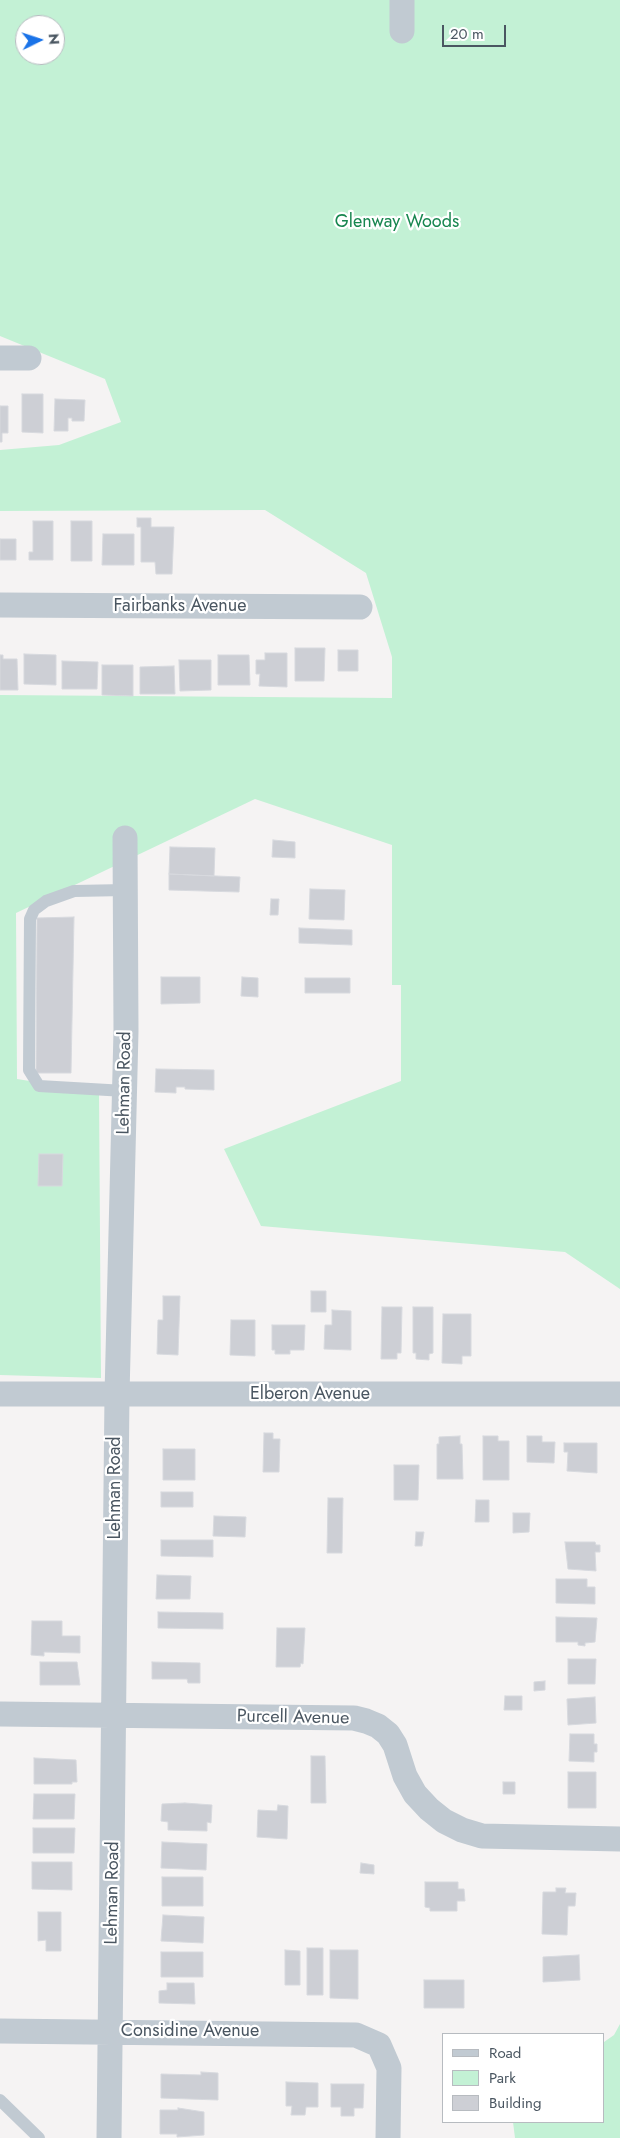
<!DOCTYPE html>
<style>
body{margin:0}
#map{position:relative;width:620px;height:2138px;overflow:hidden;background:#f5f3f3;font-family:Jost,sans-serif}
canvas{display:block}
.legend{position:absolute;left:442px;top:2033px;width:162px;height:90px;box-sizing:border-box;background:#fff;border:1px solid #b7bbc0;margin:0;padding:6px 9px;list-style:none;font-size:15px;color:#4a5661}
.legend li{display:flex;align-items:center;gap:10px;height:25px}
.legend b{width:25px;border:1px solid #b7bbc0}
.north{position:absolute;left:15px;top:15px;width:50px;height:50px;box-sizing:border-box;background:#fff;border:1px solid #b7bbc0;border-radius:50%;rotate:86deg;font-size:14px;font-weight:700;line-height:20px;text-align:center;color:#4a5661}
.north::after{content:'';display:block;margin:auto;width:18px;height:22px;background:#1a73e8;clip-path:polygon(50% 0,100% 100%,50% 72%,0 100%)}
.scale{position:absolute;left:442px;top:25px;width:64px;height:22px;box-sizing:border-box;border:2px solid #4a5661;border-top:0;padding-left:6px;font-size:15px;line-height:18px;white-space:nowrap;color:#4a5661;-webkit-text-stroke:4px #fff;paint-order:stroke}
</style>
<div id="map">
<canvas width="620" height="2138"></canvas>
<ul class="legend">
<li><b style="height:6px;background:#c1cad2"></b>Road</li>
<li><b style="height:14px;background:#c3f1d5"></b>Park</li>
<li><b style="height:14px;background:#cdcfd5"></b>Building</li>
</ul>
<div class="north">N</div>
<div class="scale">20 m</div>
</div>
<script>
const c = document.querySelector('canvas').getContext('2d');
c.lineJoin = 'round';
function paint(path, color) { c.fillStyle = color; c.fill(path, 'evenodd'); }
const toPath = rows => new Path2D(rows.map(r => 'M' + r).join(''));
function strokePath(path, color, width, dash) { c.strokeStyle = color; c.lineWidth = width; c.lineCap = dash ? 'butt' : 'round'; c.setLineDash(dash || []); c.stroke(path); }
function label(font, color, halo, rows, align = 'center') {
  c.font = font + ' Jost,sans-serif'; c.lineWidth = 4.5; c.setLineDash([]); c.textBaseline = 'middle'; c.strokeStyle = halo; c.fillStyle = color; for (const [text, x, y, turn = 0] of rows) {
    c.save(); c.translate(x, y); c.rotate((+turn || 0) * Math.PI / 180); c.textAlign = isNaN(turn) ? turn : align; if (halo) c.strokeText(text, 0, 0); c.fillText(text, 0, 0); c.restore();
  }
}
paint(toPath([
 [0,0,620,0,620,1289,565,1252,261,1226,224,1149,401,1081,401,985,392,985,392,845,255,799,16,913,17,1079,99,1092,101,1378,0,1375,0,695,392,698,392,657,366,573,265,510,0,511,0,450,59,445,121,422,105,379,0,336],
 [25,25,55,25,55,55,25,55],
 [620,2024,620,2138,515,2138,513,2122,604,2122,604,2042,614,2035]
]), '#c3f1d5');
const building = toPath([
 [22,394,43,394,43,433,22,432,22,394],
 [55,399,85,400,84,421,72,421,72,418,68,418,68,431,54,431,55,399],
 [0,406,8,406,8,433,2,433,2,442,0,442,0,406],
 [137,518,151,518,151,527,174,527,172,574,156,574,155,562,141,562,141,527,137,527,137,518],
 [33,521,53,521,53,560,29,560,29,552,33,552,33,521],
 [71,521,92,521,92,561,71,561,71,521],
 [103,534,134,534,134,565,102,565,103,534],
 [0,539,16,539,16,560,0,560,0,539],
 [295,648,325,648,324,681,295,681,295,648],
 [338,650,358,650,358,671,338,671,338,650],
 [265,653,287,653,287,687,259,686,260,674,256,674,256,660,265,660,265,653],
 [24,654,56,655,56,685,24,684,24,654],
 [0,655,3,655,3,659,17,659,18,690,0,690,0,655],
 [218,655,249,655,250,685,218,685,218,655],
 [179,660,211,660,211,690,180,691,179,660],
 [62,661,98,662,97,689,62,689,62,661],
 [102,665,133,665,133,696,102,695,102,665],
 [174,666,175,694,140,694,140,667,174,666],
 [273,840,295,842,295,858,272,857,273,840],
 [170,847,215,848,214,876,169,874,170,847],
 [169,874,240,877,239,892,169,890,169,874],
 [310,889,345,890,344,920,309,919,310,889],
 [271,899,279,899,278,915,270,915,271,899],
 [74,917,71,1073,36,1073,37,918,74,917],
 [299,928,352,930,352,945,299,943,299,928],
 [161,977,200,977,200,1003,161,1004,161,977],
 [242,977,258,978,258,997,241,996,242,977],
 [305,978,350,978,350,993,305,993,305,978],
 [156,1069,214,1070,214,1090,185,1089,185,1087,176,1087,176,1093,155,1092,156,1069],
 [39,1154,63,1154,62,1186,38,1186,39,1154],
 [311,1291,326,1291,326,1312,311,1312,311,1291],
 [163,1296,180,1296,178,1355,157,1354,158,1320,163,1320,163,1296],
 [382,1307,402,1307,401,1353,397,1353,397,1359,381,1359,382,1307],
 [413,1307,433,1307,433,1353,429,1354,429,1360,416,1359,416,1353,413,1353,413,1307],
 [332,1310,351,1311,351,1350,324,1349,325,1325,332,1325,332,1310],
 [443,1314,471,1314,471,1356,462,1356,462,1364,442,1363,443,1314],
 [231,1320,255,1320,255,1356,230,1355,231,1320],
 [272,1325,305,1325,304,1350,290,1350,290,1354,275,1354,275,1350,272,1350,272,1325],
 [264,1433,273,1433,273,1439,280,1439,279,1472,263,1472,264,1433],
 [460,1436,460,1444,462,1444,463,1479,437,1479,437,1444,439,1444,439,1437,460,1436],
 [483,1436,498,1436,498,1441,509,1441,509,1480,483,1480,483,1436],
 [527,1436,542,1436,542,1442,555,1442,554,1463,527,1462,527,1436],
 [564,1443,597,1443,597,1473,567,1471,568,1452,564,1452,564,1443],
 [163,1449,195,1449,195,1480,163,1480,163,1449],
 [394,1465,419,1465,418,1500,394,1500,394,1465],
 [161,1492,193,1492,193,1507,161,1507,161,1492],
 [328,1498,343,1498,342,1553,327,1553,328,1498],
 [476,1500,489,1500,489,1522,475,1522,476,1500],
 [513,1513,530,1513,529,1532,513,1533,513,1513],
 [214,1516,246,1517,245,1537,213,1536,214,1516],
 [416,1532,424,1532,422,1546,415,1546,416,1532],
 [161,1540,213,1540,213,1557,161,1556,161,1540],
 [565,1542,595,1542,596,1545,600,1545,600,1552,595,1552,596,1571,568,1569,565,1542],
 [157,1575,191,1576,190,1599,156,1599,157,1575],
 [556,1579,587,1579,587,1587,595,1587,595,1604,556,1603,556,1579],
 [158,1612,223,1613,223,1629,158,1628,158,1612],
 [556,1617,597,1618,595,1642,585,1643,585,1646,578,1645,578,1642,556,1642,556,1617],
 [32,1621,62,1621,62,1636,80,1636,80,1653,44,1652,44,1656,31,1655,32,1621],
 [277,1628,305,1628,303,1664,301,1663,300,1667,276,1667,277,1628],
 [568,1659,596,1659,595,1684,568,1684,568,1659],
 [40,1662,77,1662,80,1685,40,1685,40,1662],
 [152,1662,200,1663,200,1683,188,1683,187,1679,152,1679,152,1662],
 [545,1681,545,1690,534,1691,534,1682,545,1681],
 [505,1696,522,1696,522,1710,504,1710,505,1696],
 [595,1697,596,1723,568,1725,567,1699,595,1697],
 [570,1734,594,1734,594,1744,597,1744,597,1752,594,1752,594,1762,569,1761,570,1734],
 [311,1756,325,1756,326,1803,311,1803,311,1756],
 [34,1758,76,1760,77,1782,72,1782,72,1784,34,1784,34,1758],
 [568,1772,596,1772,596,1808,568,1808,568,1772],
 [503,1782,515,1782,515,1794,503,1794,503,1782],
 [34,1794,75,1794,74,1819,33,1819,34,1794],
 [185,1803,212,1805,211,1823,207,1822,207,1831,168,1830,168,1822,161,1821,162,1804,185,1803],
 [278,1805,288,1806,287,1839,257,1837,258,1810,277,1811,278,1805],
 [33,1828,75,1828,74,1853,33,1853,33,1828],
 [162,1842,207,1844,206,1870,161,1868,162,1842],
 [32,1862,72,1862,72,1890,32,1889,32,1862],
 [361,1863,374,1865,374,1874,360,1873,361,1863],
 [162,1877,203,1877,203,1906,162,1906,162,1877],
 [425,1882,458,1882,458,1889,464,1889,465,1901,457,1901,457,1911,430,1911,430,1908,425,1907,425,1882],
 [556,1888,566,1888,565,1893,576,1893,575,1906,568,1906,567,1935,542,1934,543,1892,556,1892,556,1888],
 [38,1912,61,1912,61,1951,46,1951,46,1940,38,1941,38,1912],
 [163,1915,204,1917,203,1943,161,1941,163,1915],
 [307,1948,323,1948,323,1995,307,1995,307,1948],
 [285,1950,300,1951,300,1985,285,1985,285,1950],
 [330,1950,358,1950,358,1999,330,1998,330,1950],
 [161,1952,203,1952,203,1977,161,1977,161,1952],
 [579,1955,580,1980,543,1982,543,1957,579,1955],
 [424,1980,464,1980,464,2008,424,2008,424,1980],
 [167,1983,194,1983,195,2004,159,2003,159,1991,167,1990,167,1983],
 [201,2072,218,2073,218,2100,161,2098,161,2074,201,2075,201,2072],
 [286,2082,318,2083,318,2107,306,2107,305,2115,291,2115,292,2106,286,2106,286,2082],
 [331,2084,364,2084,363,2108,354,2108,354,2116,341,2116,341,2107,331,2107,331,2084],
 [178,2108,204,2112,204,2135,177,2137,177,2134,160,2134,160,2110,178,2110,178,2108]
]);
paint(building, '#cdcfd5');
strokePath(building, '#d7d9de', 1);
strokePath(toPath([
 [125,1091,39,1086,29,1070,30,919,34,910,46,901,74,891,125,890],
 [0,2100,39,2138]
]), '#c1cad2', 12);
strokePath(toPath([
 [402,31,402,0],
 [0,358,29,358],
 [0,605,360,607],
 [0,1394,620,1394],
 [0,1714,354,1718,366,1721,378,1726,388,1734,395,1745,405,1776,415,1794,429,1809,444,1821,462,1830,482,1836,620,1839],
 [0,2031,356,2035,379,2045,389,2068,388,2138],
 [109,2138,117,1395,126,1031,125,838]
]), '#c1cad2', 25);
label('18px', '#17864f', '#fff', [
 ["Glenway Woods",397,223]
]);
label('18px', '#4a5661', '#fff', [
 ["Fairbanks Avenue",180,607],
 ["Lehman Road",125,1083,-89],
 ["Elberon Avenue",310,1395],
 ["Lehman Road",116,1488,-90],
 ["Purcell Avenue",293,1718,1],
 ["Lehman Road",113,1893,-89],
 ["Considine Avenue",190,2032]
]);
</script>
